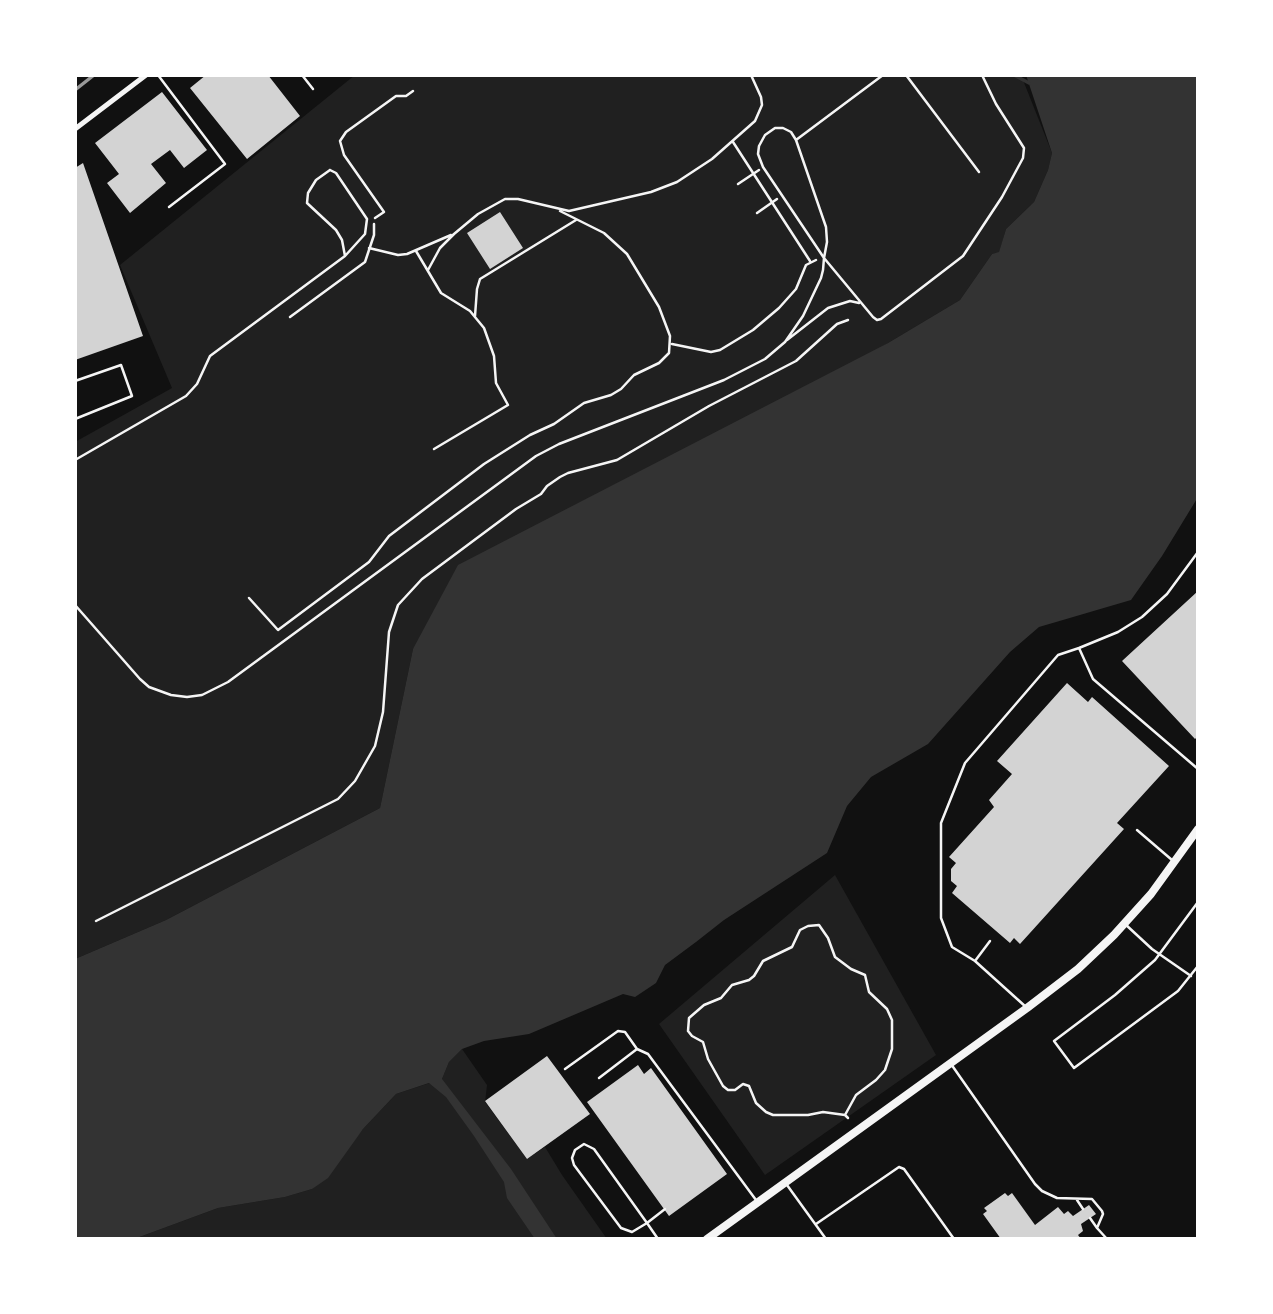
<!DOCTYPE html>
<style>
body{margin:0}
#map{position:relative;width:1273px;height:1314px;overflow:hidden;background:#111;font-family:"Times New Roman",serif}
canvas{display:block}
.frame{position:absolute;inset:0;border:77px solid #fff;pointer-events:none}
</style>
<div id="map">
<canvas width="1273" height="1314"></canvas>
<div class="frame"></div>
</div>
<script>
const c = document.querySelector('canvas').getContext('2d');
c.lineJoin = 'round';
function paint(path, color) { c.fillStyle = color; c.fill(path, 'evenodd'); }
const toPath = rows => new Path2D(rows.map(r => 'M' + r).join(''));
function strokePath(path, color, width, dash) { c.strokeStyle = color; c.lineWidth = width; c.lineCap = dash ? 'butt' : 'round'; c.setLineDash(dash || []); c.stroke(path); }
paint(toPath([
 [355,75,1021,75,1052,153,1048,170,1034,202,1006,229,999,253,992,254,960,300,888,343,413,649,380,808,166,920,75,959,75,442,172,388,120,265],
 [835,875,936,1055,765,1175,659,1024],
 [462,1049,487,1085,485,1102,527,1159,545,1147,562,1175,607,1239,134,1239,218,1208,285,1197,312,1189,363,1129,396,1094,442,1079,449,1062]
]), '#202020');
paint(toPath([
 [1026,75,1198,75,1198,497,1162,556,1131,600,1039,627,1010,652,928,744,871,777,847,806,827,853,724,920,696,942,665,965,656,983,635,997,623,994,529,1034,484,1041,462,1049,449,1062,442,1079,511,1169,557,1239,535,1239,507,1198,504,1182,474,1136,446,1097,429,1083,396,1094,363,1129,328,1178,312,1189,285,1197,218,1208,134,1239,75,1239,75,959,166,920,380,808,413,649,458,565,888,343,960,300,992,254,999,252,1006,229,1034,202,1048,170,1052,153]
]), '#333');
strokePath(toPath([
 [1014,75,1029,83]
]), '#333', 3.5);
paint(toPath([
 [206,75,268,75,300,116,247,159,190,88],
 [162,92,207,150,184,168,170,150,151,164,166,183,130,213,107,183,119,174,95,143],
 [83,163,143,336,75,360,75,168],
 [500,212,523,248,490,269,467,233],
 [1198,591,1198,736,1195,739,1122,661],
 [1067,683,1088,702,1092,697,1169,766,1117,823,1124,829,1020,944,1014,938,1010,943,952,893,957,886,951,881,951,869,956,863,949,857,994,807,989,800,1012,774,997,761],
 [547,1056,590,1114,527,1159,485,1101],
 [638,1065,644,1074,651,1068,727,1174,669,1216,587,1102],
 [1005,1193,1008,1196,1012,1193,1035,1225,1058,1207,1064,1214,1068,1211,1073,1216,1089,1205,1096,1214,1081,1224,1083,1231,1078,1235,1081,1239,1001,1239,983,1214,987,1211,984,1208]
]), '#d3d3d3');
strokePath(toPath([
 [906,75,979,172],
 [733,142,810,261],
 [738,184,759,170],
 [757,213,777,199],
 [375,218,384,212,344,155,340,141,346,132,396,96,406,96,413,91],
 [369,248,398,255,407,254,451,235],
 [416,251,441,293,470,311,484,328,494,356,496,383,508,405,434,449],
 [428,270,440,248,454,234,478,214,505,199,518,199,569,211,651,192,677,182,712,159,755,121,762,105,761,97,751,75],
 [475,316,477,289,480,279,576,220],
 [290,317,365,262,374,235,374,224],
 [672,344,711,352,720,350,753,330,779,308,796,289,806,265,816,260],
 [249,598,278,630,369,562,389,536,484,464,530,435,554,424,584,403,611,395,621,389,634,375,659,363,669,353,670,336,659,307,627,254,604,233,560,211],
 [96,921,338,799,355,781,375,746,383,712,389,632,398,605,422,579,516,509,541,494,547,486,560,477,568,473,617,460,709,406,796,361,837,324,848,320],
 [845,1115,856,1095,876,1080,885,1070,892,1049,892,1020,887,1009,869,992,865,975,851,969,835,957,828,938,819,925,808,926,800,930,792,947,763,961,754,976,749,980,732,985,721,998,704,1005,689,1018,688,1031,692,1036,703,1042,708,1059,723,1086,728,1090,735,1090,743,1084,749,1086,756,1103,766,1112,773,1115,808,1115,823,1112,845,1115,848,1118]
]), '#f5f5f5', 2.5);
strokePath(toPath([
 [158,75,225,164,169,207],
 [302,75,313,89],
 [796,140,883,75],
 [330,170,336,173,367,219,365,234,345,256,342,240,336,230,307,203,308,193,316,180,330,170],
 [787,340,828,308,850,301,859,303],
 [75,381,121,365,132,396,75,419],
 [75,460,186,396,197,384,210,356,345,256],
 [75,605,140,679,149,687,171,695,187,697,202,695,228,682,536,456,559,444,724,380,765,359,785,342,803,316,821,278,823,270,824,258,827,242,826,227,796,140,791,132,783,128,775,128,765,135,759,146,758,154,763,167,824,258,873,317,877,320,881,319,963,256,1002,197,1023,158,1024,148,996,104,982,75],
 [1079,648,1118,632,1142,617,1167,594,1198,552],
 [1137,830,1172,860],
 [1198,902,1155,960,1115,995,1054,1041,1074,1068,1178,991,1198,966],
 [1125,924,1152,949,1191,976],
 [975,961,990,941],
 [1026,1007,975,961,952,947,941,918,941,823,965,763,1058,655,1079,648,1093,679,1198,769],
 [951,1064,1035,1184,1042,1191,1057,1198,1092,1199,1102,1211,1103,1214,1097,1228,1107,1239],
 [565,1069,618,1031,625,1032,637,1049],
 [599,1078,637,1049,648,1054,756,1200],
 [787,1185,826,1239],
 [1077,1200,1083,1209],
 [1090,1218,1097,1228],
 [816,1224,899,1167,904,1169,954,1239],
 [658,1239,647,1223,594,1149,584,1144,575,1150,572,1158,574,1165,621,1228,632,1232,647,1223,665,1209]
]), '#f5f5f5', 2.5);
strokePath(toPath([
 [75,129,146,75]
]), '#f5f5f5', 5);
strokePath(toPath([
 [707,1239,1027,1008,1078,969,1114,935,1151,894,1198,829]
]), '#f5f5f5', 8);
strokePath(toPath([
 [75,90,94,75]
]), '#9a9a9a', 3.5);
</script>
